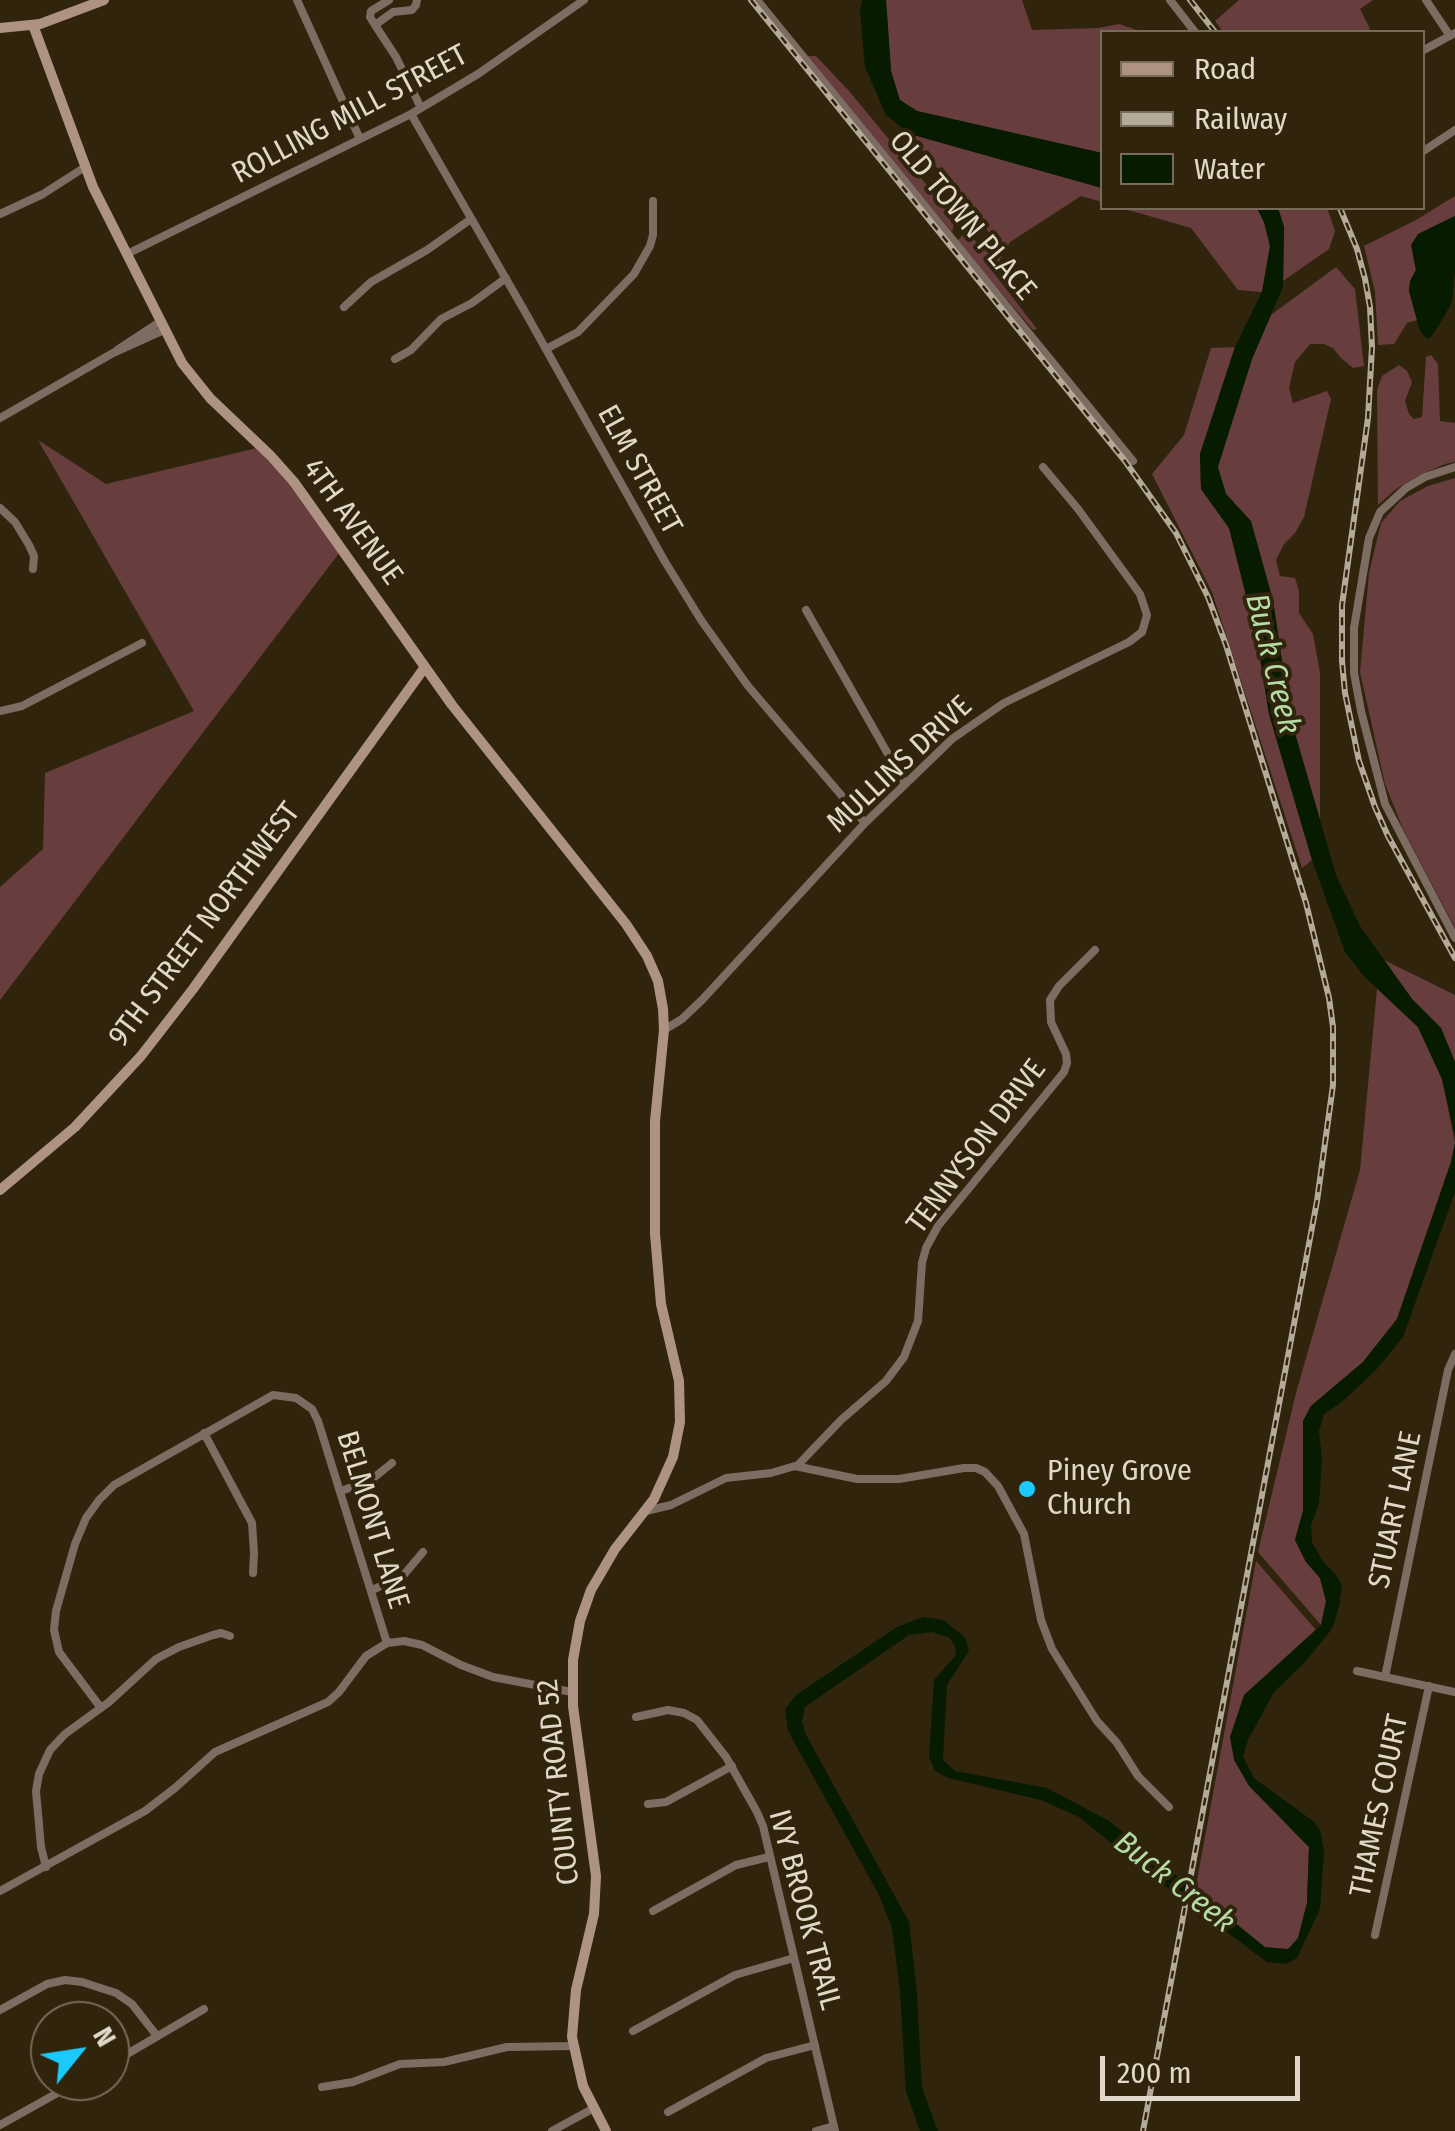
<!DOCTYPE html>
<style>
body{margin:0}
#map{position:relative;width:1455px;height:2131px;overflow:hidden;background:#31240d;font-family:"Fira Sans Condensed",sans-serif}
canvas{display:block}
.legend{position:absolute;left:1100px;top:30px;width:325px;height:180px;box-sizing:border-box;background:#31240d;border:2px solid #776c59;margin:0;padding:12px 18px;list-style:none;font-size:30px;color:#e1d8ca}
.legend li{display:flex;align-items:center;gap:20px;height:50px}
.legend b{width:50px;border:2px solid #776c59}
.north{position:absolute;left:30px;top:2001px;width:100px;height:100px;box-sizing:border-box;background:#31240d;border:2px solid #776c59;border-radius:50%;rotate:60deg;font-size:28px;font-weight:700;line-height:40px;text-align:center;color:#e1d8ca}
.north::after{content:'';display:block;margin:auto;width:35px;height:45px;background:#1acafc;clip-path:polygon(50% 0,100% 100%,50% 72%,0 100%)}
.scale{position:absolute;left:1100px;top:2056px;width:200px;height:45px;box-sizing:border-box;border:5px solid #e1d8ca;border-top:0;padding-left:12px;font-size:30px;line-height:35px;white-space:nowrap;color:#e1d8ca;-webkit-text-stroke:8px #31240d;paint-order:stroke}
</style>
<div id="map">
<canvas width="1455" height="2131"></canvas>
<ul class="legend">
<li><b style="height:12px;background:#ae9384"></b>Road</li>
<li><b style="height:12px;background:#b4aa9a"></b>Railway</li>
<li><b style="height:28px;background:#071b01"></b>Water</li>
</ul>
<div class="north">N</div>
<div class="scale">200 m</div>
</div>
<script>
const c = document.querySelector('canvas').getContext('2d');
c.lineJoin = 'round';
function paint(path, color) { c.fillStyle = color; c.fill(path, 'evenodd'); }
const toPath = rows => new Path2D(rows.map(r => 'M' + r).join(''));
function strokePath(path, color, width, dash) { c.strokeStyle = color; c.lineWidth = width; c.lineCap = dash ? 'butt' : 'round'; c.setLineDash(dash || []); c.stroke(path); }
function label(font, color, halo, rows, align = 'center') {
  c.font = font + ' "Fira Sans Condensed",sans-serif'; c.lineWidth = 8; c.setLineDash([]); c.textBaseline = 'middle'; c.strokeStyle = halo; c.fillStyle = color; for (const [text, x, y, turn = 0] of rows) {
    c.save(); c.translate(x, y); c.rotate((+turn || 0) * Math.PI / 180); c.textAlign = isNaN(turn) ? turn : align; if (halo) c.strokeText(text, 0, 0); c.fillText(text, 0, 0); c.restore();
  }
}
paint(toPath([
 [886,0,1022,0,1032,30,1099,28,1119,24,1137,30,1140,32,1102,32,1102,153,917,111,899,100,891,71],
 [1239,0,1373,0,1360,9,1370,29,1364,32,1223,32,1215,21],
 [805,56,816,56,849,91,955,219,952,232],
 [910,134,1102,188,1102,202,1081,196,1010,242,993,272,1037,329,1033,330,957,241,965,233,988,251,995,240],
 [1455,196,1455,216,1419,234,1413,256,1416,270,1410,281,1409,291,1417,320,1407,323,1394,344,1378,345,1375,292,1364,246,1416,220],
 [1121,208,1257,208,1264,222,1270,246,1262,292,1238,290,1191,228],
 [1278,208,1327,208,1335,231,1329,249,1283,281,1284,227],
 [1336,267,1355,289,1364,366,1353,368,1341,358,1333,348,1324,344,1310,344,1295,362,1289,388,1293,403,1327,391,1331,399,1304,517,1295,533,1284,544,1276,560,1280,576,1295,578,1299,591,1299,613,1313,634,1320,673,1320,820,1290,716,1273,600,1233,501,1226,494,1217,467,1252,359,1271,315],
 [1235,347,1200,454,1201,489,1229,528,1257,639,1269,714,1312,860,1302,868,1212,592,1152,474,1184,435,1211,348],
 [1431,355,1438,364,1440,421,1455,423,1455,462,1445,464,1418,476,1396,489,1378,505,1377,390,1382,376,1399,365,1407,371,1412,382,1405,401,1409,414,1414,419,1422,417,1426,357],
 [38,440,106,484,257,448,291,483,340,552,0,1000,0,887,43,849,45,773,194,711],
 [1455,478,1455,928,1403,829,1385,784,1360,672,1369,573,1381,523,1400,501,1428,486],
 [1384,960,1455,995,1455,1062,1441,1028,1412,999],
 [1377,989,1418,1027,1442,1079,1455,1143,1451,1162,1397,1319,1363,1362,1311,1406,1303,1421,1303,1511,1295,1540,1306,1562,1320,1578,1326,1601,1321,1625,1258,1552,1296,1393,1360,1170],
 [1256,1561,1316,1630,1290,1655,1234,1760,1289,1827,1309,1847,1307,1903,1298,1939,1288,1950,1265,1948,1195,1891]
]), '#673e3d');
paint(toPath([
 [862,0,886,0,891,71,900,100,917,111,1102,153,1102,188,910,134,886,115,865,67,860,11],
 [1257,208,1278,208,1284,227,1283,287,1252,359,1218,467,1226,494,1251,521,1273,600,1290,716,1336,875,1360,926,1412,999,1441,1028,1455,1062,1455,1136,1442,1079,1418,1027,1363,975,1345,952,1312,860,1269,714,1257,639,1229,528,1201,489,1200,454,1235,347,1262,292,1270,246,1264,222],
 [1455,216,1455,272,1452,302,1441,322,1431,337,1427,339,1420,331,1409,291,1410,281,1416,270,1411,245,1418,234],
 [1455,1143,1455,1192,1403,1337,1376,1370,1342,1402,1324,1414,1319,1431,1322,1460,1319,1504,1311,1525,1312,1542,1322,1560,1336,1575,1342,1585,1339,1607,1332,1629,1305,1662,1274,1692,1248,1740,1243,1757,1255,1779,1313,1821,1320,1830,1324,1851,1320,1909,1297,1958,1286,1964,1267,1962,1158,1881,1079,1817,1041,1800,948,1778,935,1771,929,1757,934,1680,956,1655,955,1646,950,1638,932,1632,909,1635,805,1707,802,1721,805,1733,909,1922,917,1994,922,2088,938,2131,920,2131,906,2092,900,1992,892,1928,879,1895,788,1731,785,1709,796,1695,897,1627,923,1617,943,1620,965,1637,969,1651,947,1685,943,1760,955,1771,1047,1788,1109,1821,1265,1947,1288,1949,1298,1938,1307,1903,1309,1847,1249,1786,1234,1760,1230,1737,1244,1695,1321,1625,1326,1601,1320,1578,1306,1562,1295,1540,1303,1511,1303,1421,1311,1406,1363,1362,1397,1319,1451,1162]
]), '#071b01');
strokePath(toPath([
 [297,0,360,139],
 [389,0,371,11,370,17,375,25,393,12,412,10,416,5,417,0],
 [757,0,1133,461],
 [1170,0,1195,32],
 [1426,0,1450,36],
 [375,25,396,57,421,108],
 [1422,51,1455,33],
 [411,114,524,310,664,560,701,620,748,686,865,823],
 [1422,152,1455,130],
 [0,214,43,194,85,167],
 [127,254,411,114,478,74,584,0],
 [344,307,371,282,427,250,471,219],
 [546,349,578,332,634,274,650,246,653,235,653,201],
 [117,350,161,321],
 [395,359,411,350,441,319,472,303,506,278],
 [0,418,113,353,164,330],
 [1455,467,1425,477,1406,488,1380,512,1369,538,1354,628,1354,673,1361,711,1385,804,1455,938],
 [0,508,15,522,29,545,34,556,33,569],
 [806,610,905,784],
 [0,711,22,706,142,643],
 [664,1030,682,1019,702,1000,865,823,952,739,1004,703,1129,642,1142,632,1147,615,1140,594,1078,509,1043,467],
 [204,1433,252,1523,254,1553,253,1573],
 [797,1466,841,1420,886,1381,904,1357,918,1321,922,1263,926,1248,938,1226,1064,1072,1067,1063,1066,1054,1051,1022,1050,1000,1059,986,1095,950],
 [341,1491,371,1480,392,1463],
 [646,1511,671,1505,726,1478,771,1473,795,1466,857,1479,899,1479,964,1468,976,1468,985,1472,998,1486,1024,1534,1041,1620,1052,1649,1097,1721,1117,1743,1138,1776,1169,1807],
 [372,1590,402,1577,423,1552],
 [1357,1671,1455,1692],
 [1385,1677,1448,1370,1455,1354],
 [101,1708,59,1652,54,1630,56,1611,75,1544,86,1518,99,1500,114,1485,273,1395,296,1398,312,1409,318,1421,387,1643],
 [636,1717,668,1710,684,1713,697,1720,726,1757,757,1812,763,1826,835,2131],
 [648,1804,666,1802,732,1766],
 [46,1867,41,1847,36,1791,39,1774,50,1750,65,1734,109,1702,156,1659,179,1647,213,1635,221,1633,230,1636],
 [0,1891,145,1811,175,1788,215,1752,328,1702,339,1692,366,1656,387,1643,404,1641,422,1645,461,1665,493,1677,572,1692],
 [653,1911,736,1865,769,1857],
 [1375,1935,1429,1686],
 [0,2010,47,1984,65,1980,82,1982,116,1993,132,2004,157,2036],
 [633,2031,735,1975,794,1958],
 [110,2064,204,2009],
 [322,2087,353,2082,400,2064,444,2062,507,2047,573,2046],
 [668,2112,766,2058,815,2045],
 [0,2125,79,2081],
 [552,2131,594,2108],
 [816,2131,834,2126]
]), '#7d6c62', 8);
strokePath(toPath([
 [33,25,93,187,182,363,210,398,270,455,294,482,452,705,626,924,647,956,658,981,663,1009,664,1030,655,1121,655,1234,661,1304,679,1381,680,1422,673,1457,654,1499,615,1549,591,1590,580,1621,573,1660,573,1706,596,1876,594,1914,576,1990,572,2037,583,2086,606,2131],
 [0,28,40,24,104,0],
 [0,1190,75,1127,141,1056,193,989,425,667]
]), '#ae9384', 10);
const rail = toPath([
 [751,0,1125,461,1176,533,1208,597,1226,645,1306,903,1329,998,1333,1027,1333,1085,1317,1201,1143,2131],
 [1190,0,1215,32],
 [1340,208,1357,249,1365,279,1370,307,1372,347,1368,418,1342,605,1342,661,1345,693,1359,761,1375,807,1388,836,1455,958]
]);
strokePath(rail, '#b4aa9a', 6);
strokePath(rail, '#31240d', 2.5, [8]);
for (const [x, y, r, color] of [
 [1027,1489,10,"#1acafc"]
]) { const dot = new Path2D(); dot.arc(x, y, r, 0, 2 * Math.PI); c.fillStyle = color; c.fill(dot); strokePath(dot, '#31240d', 4); }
label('30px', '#e1d8ca', '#31240d', [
 ["ROLLING MILL STREET",350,115,-28],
 ["OLD TOWN PLACE",962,216,50],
 ["ELM STREET",639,470,61],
 ["4TH AVENUE",352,522,54],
 ["MULLINS DRIVE",900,765,-43],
 ["9TH STREET NORTHWEST",205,925,-53],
 ["TENNYSON DRIVE",977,1147,-53],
 ["STUART LANE",1396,1510,-78],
 ["BELMONT LANE",372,1520,73],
 ["COUNTY ROAD 52",559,1782,-96],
 ["THAMES COURT",1380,1806,-78],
 ["IVY BROOK TRAIL",804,1910,75]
]);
label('30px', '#e1d8ca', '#31240d', [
 ["Piney Grove",1047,1472],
 ["Church",1047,1506]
], 'left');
label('italic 32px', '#b2dca3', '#31240d', [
 ["Buck Creek",1272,664,76],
 ["Buck Creek",1174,1883,38]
]);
</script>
